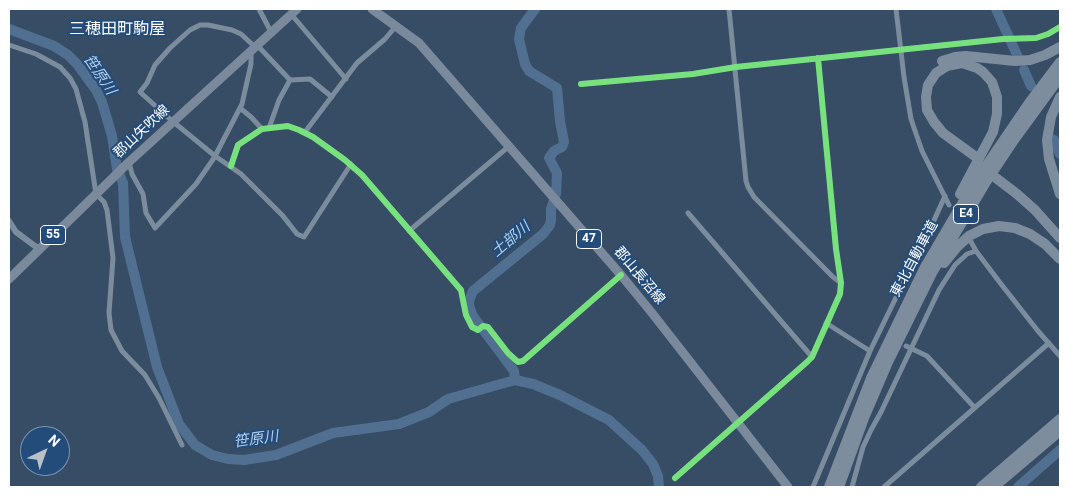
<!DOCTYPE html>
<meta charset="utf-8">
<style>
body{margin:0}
#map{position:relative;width:1069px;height:496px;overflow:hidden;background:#374d66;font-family:Roboto,sans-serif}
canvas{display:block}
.frame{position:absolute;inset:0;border:10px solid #fff;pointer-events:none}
.north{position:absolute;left:20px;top:426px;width:50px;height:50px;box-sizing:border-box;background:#234c7a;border:1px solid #7b94af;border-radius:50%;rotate:42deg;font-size:14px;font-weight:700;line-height:20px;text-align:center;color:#fff}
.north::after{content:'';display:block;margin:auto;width:18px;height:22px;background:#b9c1c9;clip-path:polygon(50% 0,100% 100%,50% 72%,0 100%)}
</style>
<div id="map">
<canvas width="1069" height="496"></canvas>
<div class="frame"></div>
<div class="north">N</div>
</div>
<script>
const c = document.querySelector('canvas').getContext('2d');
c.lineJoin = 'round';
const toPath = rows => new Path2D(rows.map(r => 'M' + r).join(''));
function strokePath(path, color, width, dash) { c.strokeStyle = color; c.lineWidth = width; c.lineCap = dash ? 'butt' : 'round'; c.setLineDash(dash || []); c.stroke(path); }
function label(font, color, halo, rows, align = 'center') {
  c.font = font + ' Roboto,"Noto Sans JP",sans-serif'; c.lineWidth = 4; c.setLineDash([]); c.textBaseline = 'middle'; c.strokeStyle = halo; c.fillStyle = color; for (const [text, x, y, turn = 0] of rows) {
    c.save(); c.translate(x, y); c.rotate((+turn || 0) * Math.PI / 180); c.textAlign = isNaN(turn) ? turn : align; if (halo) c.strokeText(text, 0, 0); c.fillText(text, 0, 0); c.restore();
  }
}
strokePath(toPath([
 [996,9,1018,57],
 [9,29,54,46,68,55,77,64,96,90,102,102,112,136,117,169,123,183,125,237,157,367,179,424,195,445,212,455,228,459,244,460,276,455,333,433,399,424,429,412,448,399,515,380,533,384,560,395,609,420,642,450,653,464,658,476,659,487],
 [1024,70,1031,86],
 [1054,140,1060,154],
 [515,380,514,371,473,316,469,306,469,301,473,291,543,234,550,225,551,220,551,209,556,194,557,173,549,158,554,151,562,147,564,142,560,121,557,88,529,71,525,64,519,39,521,28,535,9],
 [1018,487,1060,450]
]), '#517091', 10);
strokePath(toPath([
 [259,9,271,32],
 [729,9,746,181,748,187,754,197,833,277,841,283],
 [896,9,904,77,911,119,922,151,949,205],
 [291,14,346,79],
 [9,45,36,54,60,67,70,78,76,89,85,122,96,194,104,202,107,210,113,258,109,313,111,330,122,351,145,375,159,398,182,445],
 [257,45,290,80,279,100,269,128],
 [255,47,241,34,232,30,208,25,200,25,190,30,170,48,155,65,147,83,140,92,171,120,215,156,241,174,283,216,297,234,304,237,351,164],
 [290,80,310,79,332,97],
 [581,84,693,74,736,67,1003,39,1036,38,1048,34,1060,27],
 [240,108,251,117,262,129],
 [305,132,357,63,385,39,396,26],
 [129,162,132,174,143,194,146,213,155,228,196,184,214,158,242,104,251,64,251,51],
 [231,166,238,145,262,129,288,126,299,130,313,137,345,160,362,175,461,290,466,315,472,327,478,330,483,326,488,327,508,353,518,362,523,361,621,275],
 [688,213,812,357],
 [409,231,508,147],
 [970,240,976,251,1001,284,1038,331,1060,356],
 [826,323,870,351],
 [906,346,927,356,975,408],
 [675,478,807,362,812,357,840,294,841,283,836,249,818,58],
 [813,487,870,351,905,279,917,258,945,196],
 [852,487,863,447,871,430,881,412,939,290,955,265,967,254,976,251],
 [884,487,1049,343]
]), '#7b8c9d', 5);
strokePath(toPath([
 [9,221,16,232,39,249]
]), '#7b8c9d', 6);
strokePath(toPath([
 [372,9,419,43,621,275,652,313,788,487],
 [9,279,129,162,297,9]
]), '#7a899c', 9);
strokePath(toPath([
 [942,61,955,57,966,56,1015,61,1030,60,1045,55,1060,47],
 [1060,97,1051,117,1047,140,1049,159,1060,194],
 [996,178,1017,194,1035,210,1060,238],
 [960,194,993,132,997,114,997,97,992,82,983,72,977,68,962,63,947,66,936,73,928,85,926,97,927,110,934,122,943,133,976,157],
 [944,263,957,247,969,236,983,229,999,226,1015,228,1030,234,1045,244,1060,259],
 [829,487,871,378,925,267,973,185,1029,103,1060,62],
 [839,487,864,418,888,362,932,273,986,182,1014,140,1060,77],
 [981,487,1060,419],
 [994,487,1060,431]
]), '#7d8d9d', 10);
strokePath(toPath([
 [581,84,693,74,736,67,1003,39,1036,38,1048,34,1060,27],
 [231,166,238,145,262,129,288,126,299,130,313,137,345,160,362,175,461,290,466,315,472,327,478,330,483,326,488,327,508,353,518,362,523,361,621,275],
 [675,478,807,362,812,357,840,294,841,283,836,249,818,58]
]), '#77e17e', 6);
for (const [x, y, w] of [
 [966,214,25],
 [53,235,25],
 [589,239,25]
]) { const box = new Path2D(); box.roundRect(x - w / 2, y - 9.5, w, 19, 4); c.fillStyle = '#234c7a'; c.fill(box); strokePath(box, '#fff', 1); }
label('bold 12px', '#fff', null, [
 ["E4",966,214],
 ["55",53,235],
 ["47",589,239]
]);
label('14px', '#fff', '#234c7a', [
 ["郡山矢吹線",142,132,-43],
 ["東北自動車道",915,259,-62],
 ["郡山長沼線",639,276,50]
]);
label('italic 15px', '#b0ceed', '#234c7a', [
 ["笹原川",99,75,56],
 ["土部川",511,240,-40],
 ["笹原川",256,440,-8]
]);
label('16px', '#fff', '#234c7a', [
 ["三穂田町駒屋",117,30]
]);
</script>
